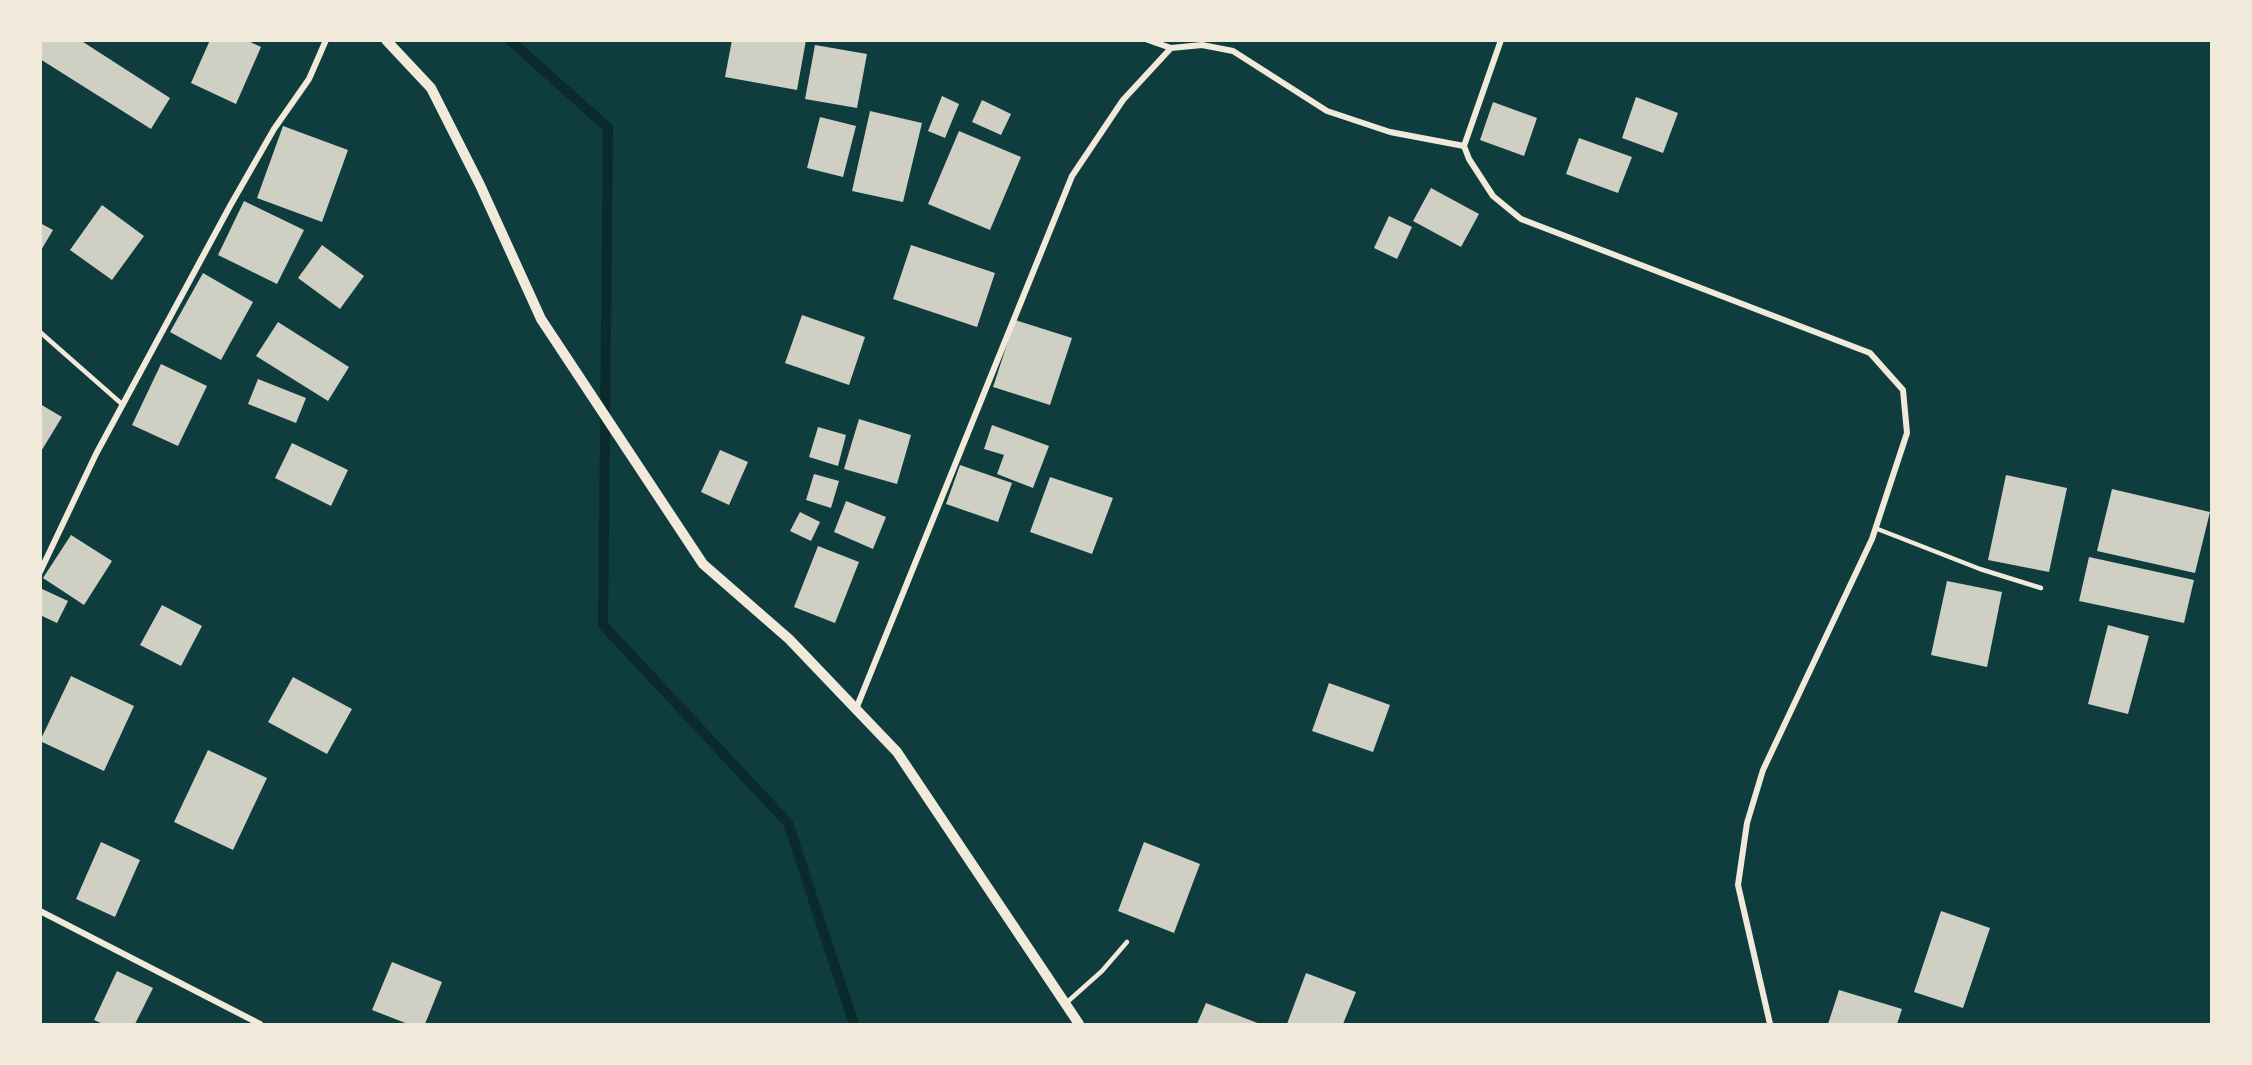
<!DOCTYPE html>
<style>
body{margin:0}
#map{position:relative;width:2252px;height:1065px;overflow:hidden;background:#0f3d3e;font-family:Ubuntu,sans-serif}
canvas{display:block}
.frame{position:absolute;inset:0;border:42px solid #f1e9da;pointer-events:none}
</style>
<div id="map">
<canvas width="2252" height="1065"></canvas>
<div class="frame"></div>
</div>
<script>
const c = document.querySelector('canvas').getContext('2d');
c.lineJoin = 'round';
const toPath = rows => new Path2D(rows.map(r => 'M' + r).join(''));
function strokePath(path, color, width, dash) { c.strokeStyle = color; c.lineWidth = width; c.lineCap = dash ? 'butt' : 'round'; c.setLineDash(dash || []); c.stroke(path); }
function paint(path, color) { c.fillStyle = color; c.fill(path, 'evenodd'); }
strokePath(toPath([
 [510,40,608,128,603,625,788,823,854,1024]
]), '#0a2a2b', 10);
paint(toPath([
 [40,40,80,40,170,98,151,129,40,59],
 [210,40,246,40,261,47,236,104,191,83],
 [732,40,806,40,797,90,725,77],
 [815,45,867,54,857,108,805,99],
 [942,96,959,104,945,138,928,131],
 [1636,97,1678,113,1663,153,1622,138],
 [982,100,1011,114,1001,135,972,122],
 [1493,102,1537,118,1524,156,1480,140],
 [870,111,922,123,903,202,852,191],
 [820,117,856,126,843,177,807,168],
 [283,126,348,150,322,222,257,198],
 [959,131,1021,157,990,230,928,204],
 [1579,138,1632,157,1618,193,1566,174],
 [1431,188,1479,214,1461,247,1413,221],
 [244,201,304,230,277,284,218,255],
 [102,205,144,236,112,280,70,250],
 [1389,216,1412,227,1397,259,1374,248],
 [40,223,53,230,40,252],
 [322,245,364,276,340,309,298,278],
 [911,245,995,273,977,327,893,299],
 [203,273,253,302,221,360,170,332],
 [802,315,865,337,849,385,785,363],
 [1015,320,1072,338,1050,405,993,387],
 [278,322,349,367,328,401,256,356],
 [161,364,207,386,178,446,132,425],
 [258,379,306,398,296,423,248,404],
 [40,404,62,417,40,453],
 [859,419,911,435,897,484,844,469],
 [992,425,1049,446,1033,488,997,474,1004,455,984,449],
 [818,427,846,435,838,466,809,457],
 [292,443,348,470,331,506,275,478],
 [720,450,748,462,729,505,701,492],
 [960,465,1012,483,998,522,946,504],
 [814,474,839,481,831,508,806,500],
 [2006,475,2067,488,2049,572,1988,560],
 [1050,477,1113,498,1092,554,1030,532],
 [2112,489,2210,512,2195,573,2097,551],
 [846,501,886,517,873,549,834,532],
 [800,512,820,522,811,541,790,531],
 [71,535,112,561,84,605,43,578],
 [818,546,859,562,835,623,794,607],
 [2089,557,2194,580,2184,623,2079,601],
 [1947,581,2002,592,1987,667,1931,655],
 [40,588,68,601,57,623,40,615],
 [162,605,202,626,181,666,140,645],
 [2108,625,2149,636,2128,714,2088,704],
 [71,676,134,706,104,771,40,741],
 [293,677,352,709,327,754,268,722],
 [1329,683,1390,705,1373,752,1312,731],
 [208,750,267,778,233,850,174,822],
 [101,842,140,860,115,917,76,899],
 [1144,842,1200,864,1174,933,1118,911],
 [1941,911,1990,928,1963,1008,1914,992],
 [392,962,442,982,425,1024,408,1024,372,1010],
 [117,971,153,988,135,1024,103,1024,94,1020],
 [1306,973,1356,992,1343,1024,1287,1024],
 [1839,990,1902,1009,1897,1024,1828,1024],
 [1206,1003,1260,1024,1197,1024]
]), '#cfcfc3');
strokePath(toPath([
 [40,332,123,405],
 [1875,528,1980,569,2041,588],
 [1065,1004,1102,971,1127,942]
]), '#f1e9da', 4.5);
strokePath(toPath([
 [1148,40,1171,48],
 [1501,40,1464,146,1469,159,1493,196,1521,219,1870,353,1903,390,1907,433,1872,539,1763,770,1747,823,1738,885,1770,1024],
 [40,572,96,454,230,206,274,129,309,79,326,40],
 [856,709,1072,176,1123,100,1171,48,1202,45,1233,51,1327,111,1390,132,1464,146],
 [40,911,260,1024]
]), '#f1e9da', 6);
strokePath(toPath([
 [386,40,431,88,480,185,541,319,703,564,789,639,897,752,1079,1024]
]), '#f1e9da', 10);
</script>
